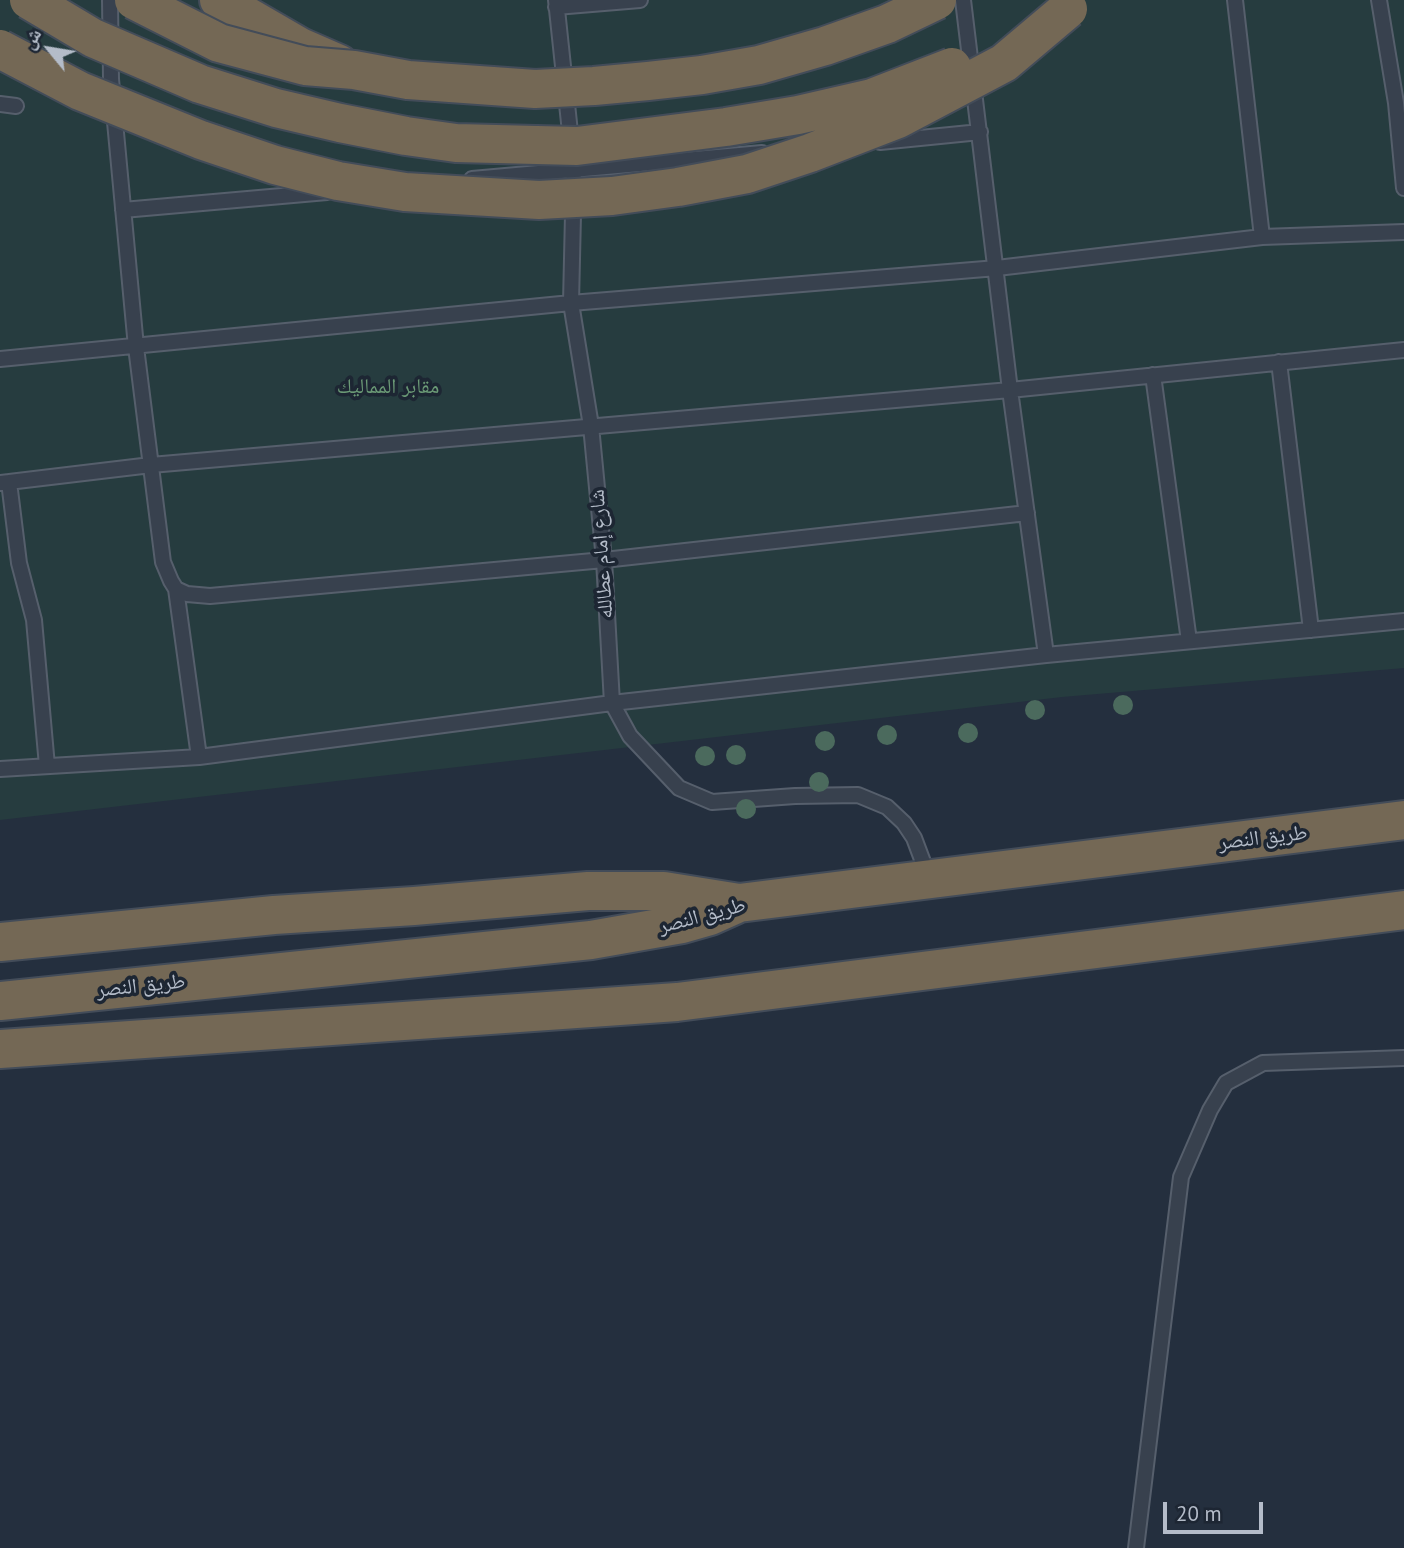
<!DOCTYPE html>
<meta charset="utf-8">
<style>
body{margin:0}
#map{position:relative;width:1404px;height:1548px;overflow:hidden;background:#242f3e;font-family:"PT Sans","Noto Naskh Arabic",sans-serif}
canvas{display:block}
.north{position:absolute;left:14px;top:14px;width:70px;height:70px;-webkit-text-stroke:5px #1d2633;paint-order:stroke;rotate:300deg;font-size:19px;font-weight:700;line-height:28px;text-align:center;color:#b4bcc9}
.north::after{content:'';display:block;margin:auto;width:24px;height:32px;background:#b4bcc9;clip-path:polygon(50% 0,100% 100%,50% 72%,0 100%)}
.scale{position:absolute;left:1163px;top:1502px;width:100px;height:32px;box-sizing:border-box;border:4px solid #b4bcc9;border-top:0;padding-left:9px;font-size:21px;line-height:24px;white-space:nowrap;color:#b4bcc9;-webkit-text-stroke:5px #1d2633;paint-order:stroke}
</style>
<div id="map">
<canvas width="1404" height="1548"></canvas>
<div class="north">ش</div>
<div class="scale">20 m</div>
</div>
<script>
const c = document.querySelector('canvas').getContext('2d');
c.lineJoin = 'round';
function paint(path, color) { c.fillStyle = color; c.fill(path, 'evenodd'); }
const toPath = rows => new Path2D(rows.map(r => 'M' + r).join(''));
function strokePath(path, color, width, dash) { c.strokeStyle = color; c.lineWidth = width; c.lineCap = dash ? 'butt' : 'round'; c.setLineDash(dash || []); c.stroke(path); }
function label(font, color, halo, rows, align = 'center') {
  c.font = font + ' "PT Sans","Noto Naskh Arabic",sans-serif'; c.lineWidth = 7; c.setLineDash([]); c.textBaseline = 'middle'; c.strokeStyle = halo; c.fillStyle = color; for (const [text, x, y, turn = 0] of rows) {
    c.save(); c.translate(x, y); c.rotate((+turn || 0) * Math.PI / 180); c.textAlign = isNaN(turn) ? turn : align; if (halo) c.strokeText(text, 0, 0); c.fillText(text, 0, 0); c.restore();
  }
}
paint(toPath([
 [0,0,1404,0,1404,668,1062,697,0,820]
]), '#263c3f');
const lane = toPath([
 [110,0,111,79,136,347,163,562,171,581,176,589,187,594,210,596,604,560,1027,513],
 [556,0,574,170,571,303,591,426,604,560,612,703,630,736,679,788,712,802,795,796,858,795,887,807,904,823,914,838,929,878],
 [963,0,1010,390,1046,655],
 [1235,0,1262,237],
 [1379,0,1396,103,1404,188],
 [556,7,640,0],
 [0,104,16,106],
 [880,142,980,132],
 [472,179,762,153],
 [123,210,327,192],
 [0,359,571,303,997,268,1262,237,1404,232],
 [1279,362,1311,630],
 [1153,375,1189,641],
 [9,482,19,563,34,620,47,766],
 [0,483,151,465,1010,390,1404,350],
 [176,589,199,757],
 [0,769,199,757,612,703,1046,655,1404,621],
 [1136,1548,1181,1177,1210,1110,1226,1083,1263,1063,1404,1058]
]);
const highway = toPath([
 [219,0,300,47,339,64],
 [0,942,274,915,414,906,588,891,664,891,739,903],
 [0,1001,591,940,682,924,710,916,739,903,1404,820],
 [0,1049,677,1002,1404,910]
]);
strokePath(lane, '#565f6c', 18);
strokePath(highway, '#434c59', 42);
strokePath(lane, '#38414e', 14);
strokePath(highway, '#746855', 38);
const highwayBridge = toPath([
 [29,0,93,38,200,84,276,108,340,123,406,136,456,143,577,146,726,127,798,115,872,98,952,67],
 [134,0,219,43,305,66,354,70,408,80,535,89,594,86,648,81,702,75,759,65,825,46,887,24,937,0],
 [0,49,80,91,201,140,275,165,338,181,405,192,539,200,612,196,678,187,747,174,810,153,898,119,1004,63,1068,9]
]);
strokePath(highwayBridge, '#434c59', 42, []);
strokePath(highwayBridge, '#746855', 38);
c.fillStyle = '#4b6a5d';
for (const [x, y] of [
 [1123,705],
 [1035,710],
 [968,733],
 [887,735],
 [825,741],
 [736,755],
 [705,756],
 [819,782],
 [746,809]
]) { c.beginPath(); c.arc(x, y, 10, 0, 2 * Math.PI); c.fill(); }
label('21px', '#6b9a76', '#1d2633', [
 ["مقابر المماليك",388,387]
]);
label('21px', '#b4bcc9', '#1d2633', [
 ["شارع إمام عطالله",602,554,-94],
 ["طريق النصر",1263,838,-7],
 ["طريق النصر",702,916,-15],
 ["طريق النصر",141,986,-6]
]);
</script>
